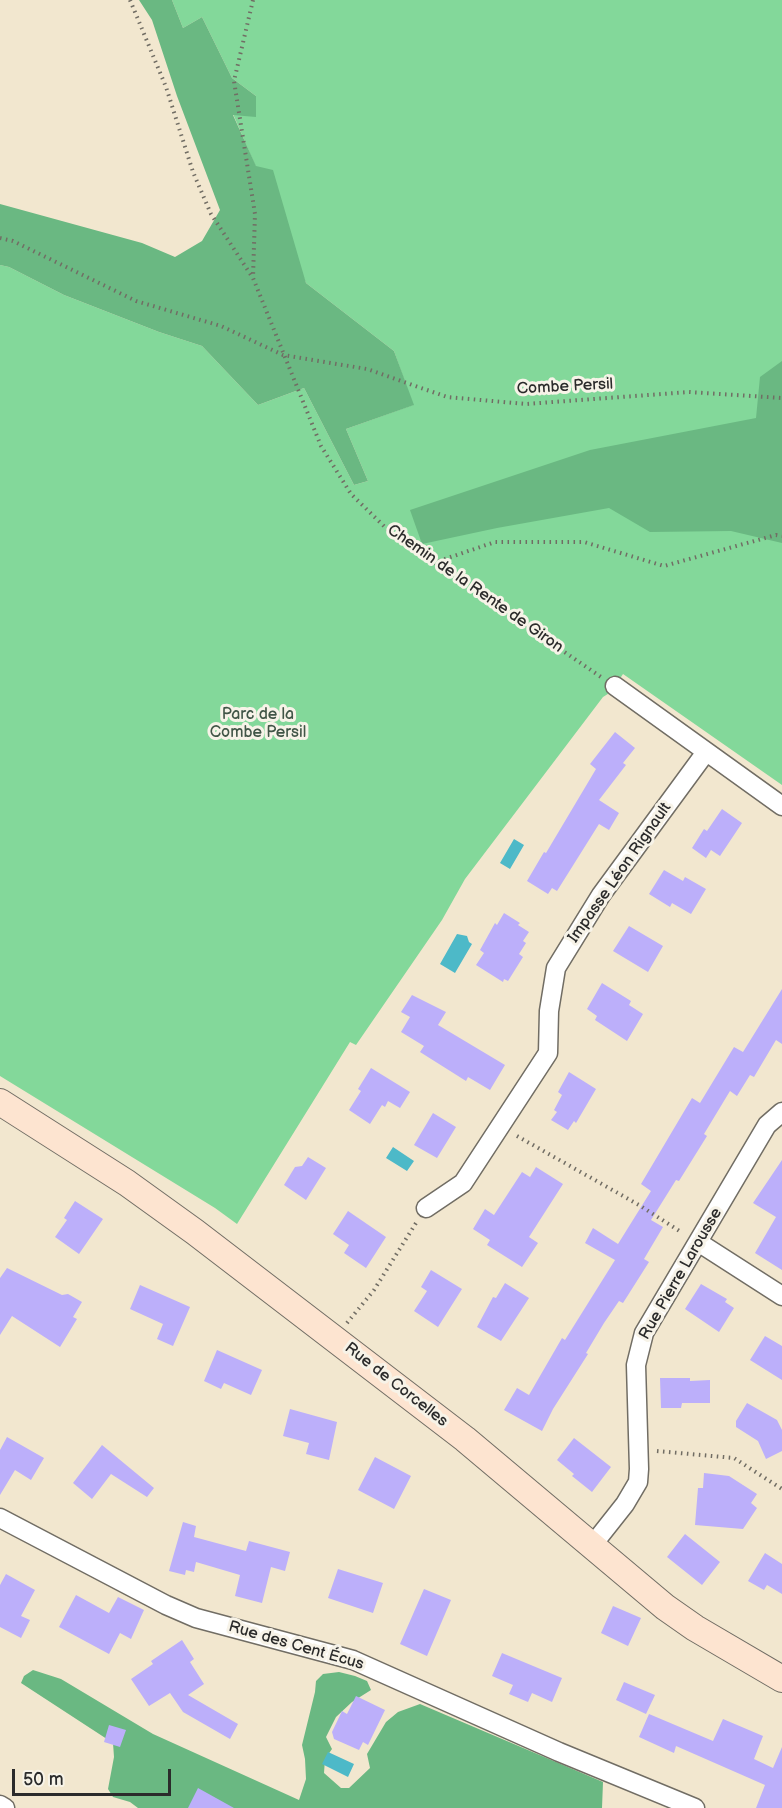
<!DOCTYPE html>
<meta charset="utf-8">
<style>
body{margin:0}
#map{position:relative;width:782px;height:1808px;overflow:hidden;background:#f2e7cf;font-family:"Balsamiq Sans",sans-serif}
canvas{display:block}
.scale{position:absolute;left:12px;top:1769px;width:159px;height:27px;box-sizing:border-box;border:3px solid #2b2b2b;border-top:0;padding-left:8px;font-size:18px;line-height:21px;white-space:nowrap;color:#2b2b2b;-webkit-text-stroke:4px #f7f3e8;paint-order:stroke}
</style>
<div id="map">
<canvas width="782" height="1808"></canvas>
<div class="scale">50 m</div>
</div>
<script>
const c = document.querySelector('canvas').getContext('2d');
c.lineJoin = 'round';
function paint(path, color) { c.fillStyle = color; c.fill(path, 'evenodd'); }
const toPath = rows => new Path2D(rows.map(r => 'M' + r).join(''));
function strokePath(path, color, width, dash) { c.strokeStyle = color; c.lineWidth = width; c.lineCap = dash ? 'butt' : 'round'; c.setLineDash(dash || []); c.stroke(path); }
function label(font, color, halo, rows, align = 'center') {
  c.font = font + ' "Balsamiq Sans",sans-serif'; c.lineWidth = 6; c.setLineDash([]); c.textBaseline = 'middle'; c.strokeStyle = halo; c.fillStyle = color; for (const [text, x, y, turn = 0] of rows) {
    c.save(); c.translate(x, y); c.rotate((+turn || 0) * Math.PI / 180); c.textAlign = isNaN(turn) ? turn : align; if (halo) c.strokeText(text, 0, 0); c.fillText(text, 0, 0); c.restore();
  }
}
paint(toPath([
 [172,0,782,0,782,785,623,674,611,692,603,697,465,879,442,920,356,1045,350,1042,237,1224,215,1208,0,1076,0,265,9,267,64,295,159,332,202,346,258,405,304,388,354,485,368,481,346,429,413,405,394,351,306,283,233,114,256,96,232,78,202,17,183,28]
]), '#83d89a');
paint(toPath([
 [139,0,172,0,183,28,202,17,232,78,256,96,256,117,233,115,256,166,273,170,306,283,394,351,414,405,346,429,368,481,354,485,304,388,258,405,202,346,159,332,64,295,9,267,0,265,0,204,142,243,175,257,202,241,220,210,177,96,152,20],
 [782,361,782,543,731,531,650,532,609,508,497,528,422,544,410,510,590,450,756,418,760,377],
 [33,1670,61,1679,153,1734,299,1800,306,1779,305,1759,302,1745,315,1692,316,1681,323,1674,339,1672,355,1676,367,1681,371,1690,352,1702,336,1717,326,1737,332,1749,325,1759,324,1773,341,1788,349,1788,370,1768,367,1754,386,1722,398,1712,420,1704,603,1782,602,1808,138,1808,130,1802,113,1797,108,1789,114,1757,113,1743,21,1683,24,1676]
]), '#6ab882');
paint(toPath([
 [514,839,524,845,510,869,500,863],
 [457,934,467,936,469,942,472,944,455,973,440,964],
 [393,1147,414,1161,407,1171,386,1158],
 [328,1752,354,1764,348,1777,322,1764]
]), '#4db9c8');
paint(toPath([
 [615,732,635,748,623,763,626,765,599,800,619,813,609,830,599,824,557,891,552,888,548,894,527,881,544,852,546,853,596,769,590,764],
 [722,809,742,823,720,856,711,850,706,858,692,848,704,829,707,831],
 [664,870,683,881,685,877,706,889,691,914,672,903,670,907,649,894],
 [504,913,520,923,518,925,529,932,523,941,526,943,519,954,523,957,508,981,504,979,503,982,476,965,484,953,480,950,495,923,497,925],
 [629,926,663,946,648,972,613,951],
 [602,983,631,1001,629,1005,643,1014,627,1041,595,1020,597,1016,587,1009],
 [782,989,782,1044,776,1040,754,1077,750,1075,737,1096,730,1091,704,1134,707,1136,679,1181,676,1180,651,1220,663,1227,644,1259,649,1262,623,1303,619,1301,604,1323,586,1353,588,1354,553,1409,542,1431,504,1410,517,1388,529,1395,562,1338,565,1340,615,1260,585,1243,593,1228,618,1244,651,1191,641,1184,692,1098,700,1103,734,1047,743,1052],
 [412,995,446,1012,438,1025,505,1065,490,1090,468,1077,466,1081,420,1052,424,1046,401,1032,410,1017,401,1012],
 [371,1068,410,1092,400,1108,388,1101,385,1107,382,1105,370,1124,349,1110,361,1091,358,1089],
 [569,1072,596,1089,576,1123,574,1121,568,1130,551,1120,557,1112,554,1110,562,1095,558,1092],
 [433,1113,456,1127,437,1158,414,1145],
 [308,1157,326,1168,306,1200,284,1185,295,1167,302,1166],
 [782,1160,782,1270,755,1253,776,1217,753,1203],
 [536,1167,563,1184,529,1237,538,1243,522,1267,487,1245,490,1240,473,1229,485,1209,494,1215,522,1172,530,1177],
 [75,1201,103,1219,79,1254,55,1237,67,1220,64,1218],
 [348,1211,386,1237,366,1268,344,1253,349,1245,333,1234],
 [7,1268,62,1295,68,1294,82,1302,73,1317,77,1319,60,1347,12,1316,0,1335,0,1278],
 [431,1270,462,1289,438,1327,414,1311,427,1291,421,1287],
 [505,1283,529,1298,501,1341,477,1327,493,1297,496,1298],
 [701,1284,727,1299,725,1302,734,1308,719,1332,685,1309],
 [140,1285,190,1307,173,1346,157,1339,163,1324,130,1309],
 [765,1336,782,1346,782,1380,750,1360],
 [217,1350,262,1370,251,1395,224,1383,221,1389,204,1381],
 [660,1378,690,1378,690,1381,710,1380,710,1403,682,1403,681,1408,661,1408],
 [747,1403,777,1420,782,1430,782,1451,766,1459,758,1441,736,1427,736,1421],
 [290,1409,337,1422,329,1460,306,1454,309,1443,283,1436],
 [7,1437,44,1458,31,1480,15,1470,0,1495,0,1450],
 [574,1438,611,1467,592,1492,572,1476,574,1474,557,1460],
 [102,1445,154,1488,147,1497,111,1474,92,1499,73,1483],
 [375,1457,411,1476,394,1509,358,1490],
 [704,1473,729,1476,757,1494,751,1503,757,1508,743,1529,695,1525,698,1488,703,1488],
 [183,1522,196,1526,194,1537,246,1551,249,1541,290,1552,285,1571,271,1567,262,1603,235,1596,240,1575,196,1562,194,1572,186,1570,185,1575,169,1571],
 [685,1534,720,1562,702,1585,667,1557],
 [765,1553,782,1564,782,1594,767,1585,764,1590,748,1581],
 [338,1569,383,1583,373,1613,328,1598],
 [6,1574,35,1590,21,1616,30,1620,21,1638,0,1627,0,1585],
 [424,1589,451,1600,427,1656,400,1644],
 [76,1595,109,1613,118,1597,144,1610,131,1639,120,1633,109,1654,59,1627],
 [613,1606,641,1618,628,1646,601,1633],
 [182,1640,194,1659,190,1662,204,1684,188,1695,238,1724,230,1739,183,1712,170,1693,149,1706,131,1679,153,1664,151,1661],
 [502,1653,562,1678,552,1702,532,1693,528,1702,509,1694,513,1685,492,1676],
 [624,1682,655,1695,646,1714,616,1700],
 [356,1696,385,1710,368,1745,363,1742,359,1750,334,1739,332,1732,342,1711,347,1714],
 [649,1714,713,1741,723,1719,763,1736,754,1759,773,1768,782,1747,782,1808,756,1808,765,1785,676,1746,674,1753,639,1737],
 [109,1725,126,1730,120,1747,104,1742],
 [198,1788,234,1808,188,1808]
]), '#bcaffa');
const minor = toPath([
 [615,686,782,806],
 [426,1208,463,1183,548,1053,549,1011,556,968,601,895,706,752],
 [698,1242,782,1296],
 [0,1518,166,1605,196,1618,353,1660,559,1752,695,1808],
 [591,1547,625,1504,638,1482,639,1469,636,1365,644,1333,767,1125,782,1112],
 [0,1805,5,1808]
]);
const secondary = toPath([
 [0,1102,127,1183,195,1232,465,1439,665,1607,695,1628,782,1679]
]);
strokePath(minor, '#716d64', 21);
strokePath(secondary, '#716d64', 28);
strokePath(toPath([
 [130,0,166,87,193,172,211,214,253,278,321,446,351,494,392,534,601,677],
 [253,0,234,81,255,214,253,277],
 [0,238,13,241,136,301,221,326,283,355,367,369,447,397,526,404,689,392,782,398],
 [433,563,495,542,584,542,664,566,776,535,782,536],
 [517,1136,639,1205,681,1232],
 [347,1323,374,1290,416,1223],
 [657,1451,734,1458,782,1489]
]), '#716d64', 4, [1.5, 4.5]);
strokePath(minor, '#fff', 18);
strokePath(secondary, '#fde4d0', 26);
label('16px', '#2b2b2b', '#f7f3e8', [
 ["Combe Persil",565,387,-3],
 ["Chemin de la Rente de Giron",475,589,35],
 ["Impasse Léon Rignault",620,873,-55],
 ["Rue Pierre Larousse",681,1274,-60],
 ["Rue de Corcelles",396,1385,38],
 ["Rue des Cent Écus",296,1646,16]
]);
label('16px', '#415647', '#f7f3e8', [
 ["Parc de la",258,715],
 ["Combe Persil",258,733]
]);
</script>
